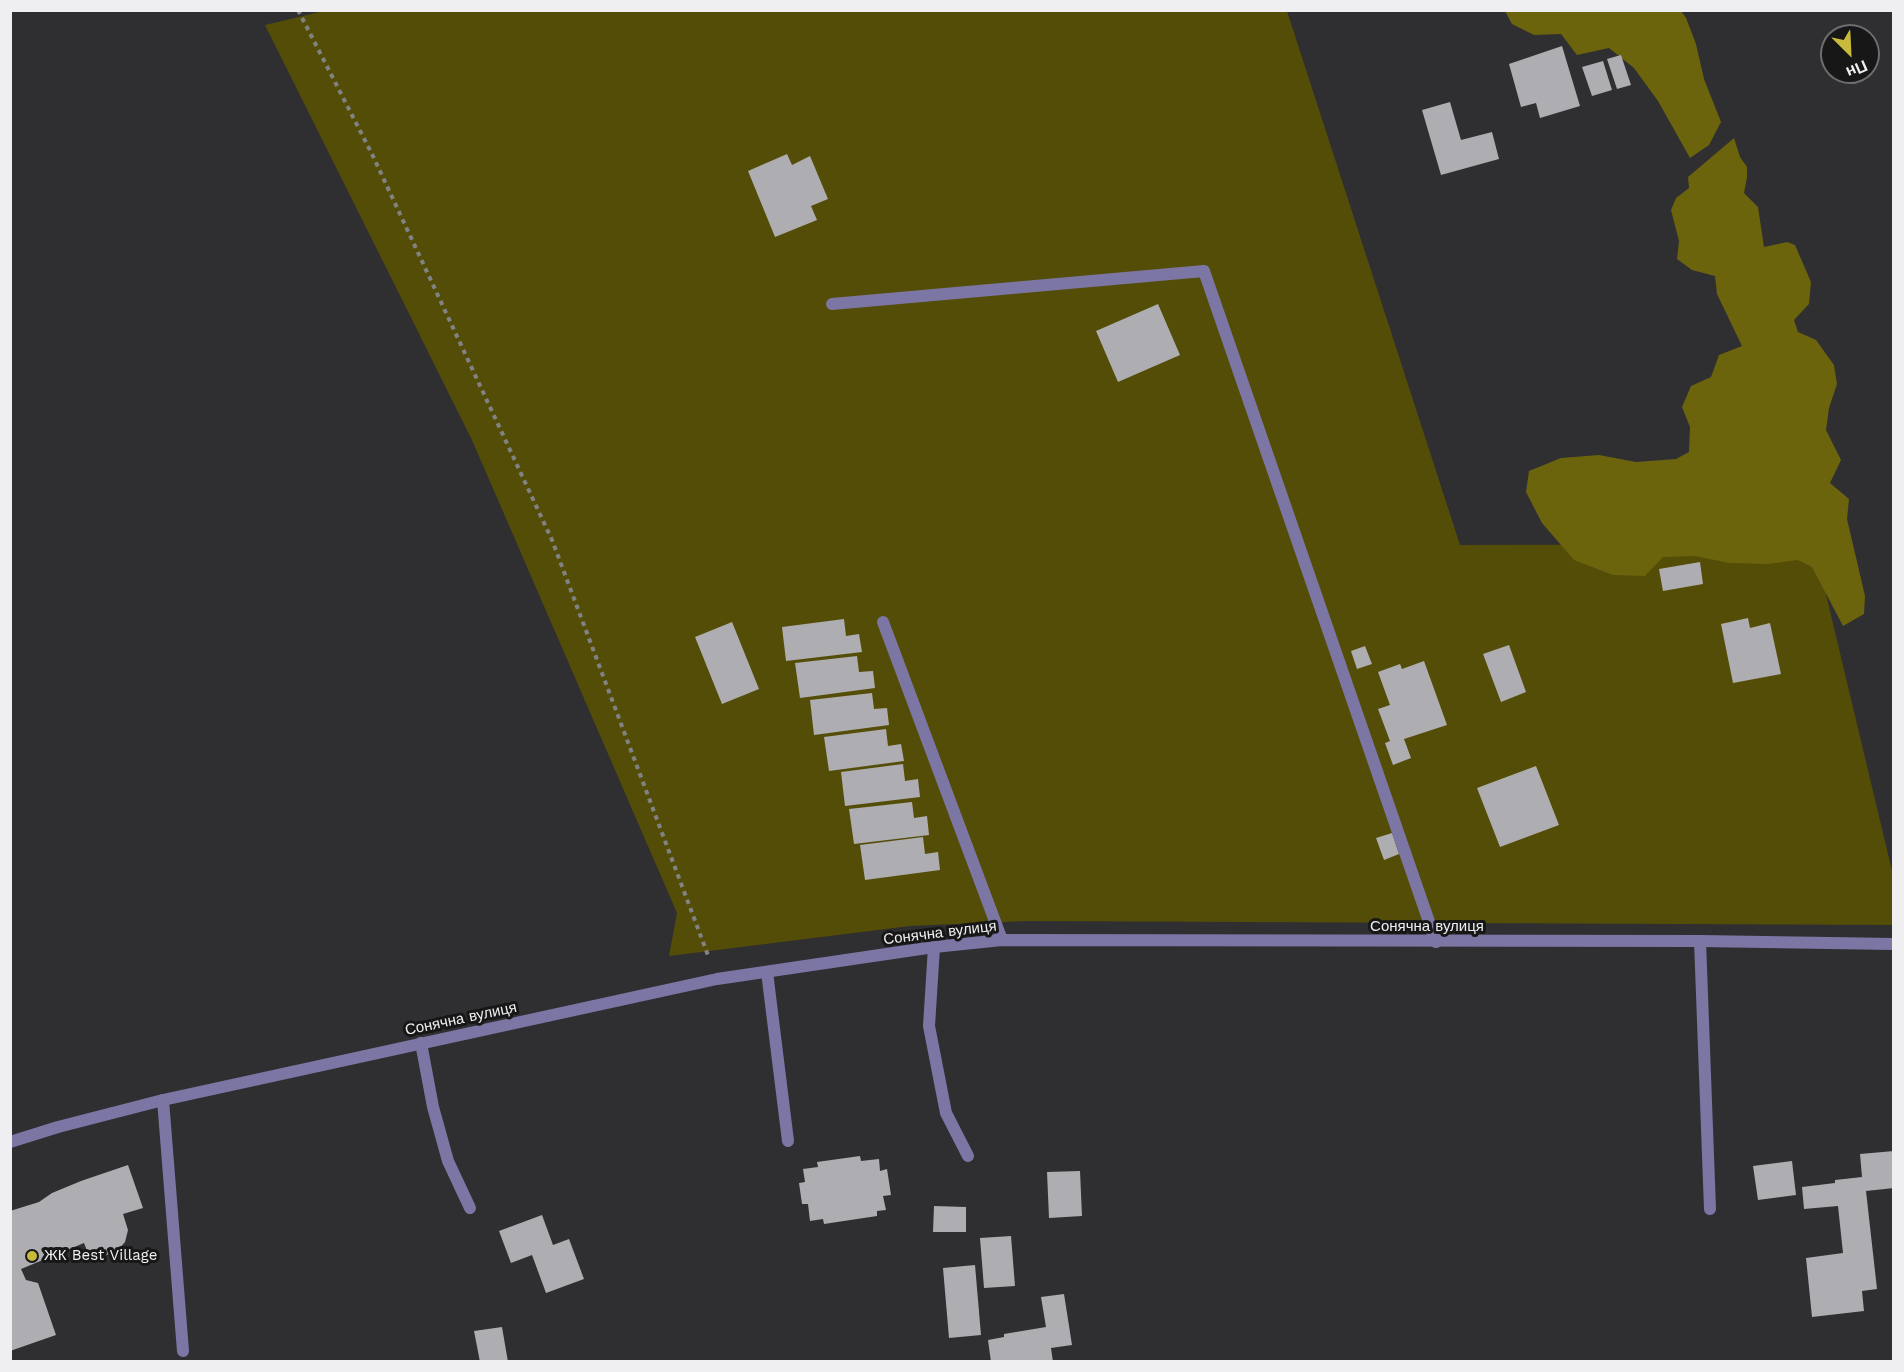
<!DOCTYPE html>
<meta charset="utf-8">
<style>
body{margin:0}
#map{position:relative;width:1904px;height:1372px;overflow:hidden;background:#2f2f31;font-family:"Work Sans",sans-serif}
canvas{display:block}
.frame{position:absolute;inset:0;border:12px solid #efeff1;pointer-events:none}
.north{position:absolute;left:1820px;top:24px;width:60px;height:60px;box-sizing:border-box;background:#171718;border:2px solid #6d6d6f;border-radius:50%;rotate:156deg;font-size:16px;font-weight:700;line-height:24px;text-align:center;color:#efeff1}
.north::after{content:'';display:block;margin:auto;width:21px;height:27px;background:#c8bb3b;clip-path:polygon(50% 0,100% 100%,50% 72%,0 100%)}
</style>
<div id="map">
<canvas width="1904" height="1372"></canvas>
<div class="frame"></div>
<div class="north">Пн</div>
</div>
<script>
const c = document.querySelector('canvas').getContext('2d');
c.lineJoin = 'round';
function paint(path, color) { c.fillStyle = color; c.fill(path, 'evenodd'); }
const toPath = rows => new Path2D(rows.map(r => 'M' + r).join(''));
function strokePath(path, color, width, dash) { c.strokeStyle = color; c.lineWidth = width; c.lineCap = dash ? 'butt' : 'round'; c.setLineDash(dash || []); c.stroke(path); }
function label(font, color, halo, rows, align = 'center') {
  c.font = font + ' "Work Sans",sans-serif'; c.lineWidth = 6; c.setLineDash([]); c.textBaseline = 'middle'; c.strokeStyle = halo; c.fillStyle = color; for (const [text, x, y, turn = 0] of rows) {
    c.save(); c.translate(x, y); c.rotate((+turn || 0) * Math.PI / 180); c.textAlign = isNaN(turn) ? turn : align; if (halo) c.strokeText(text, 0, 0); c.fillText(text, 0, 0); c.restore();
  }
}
paint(toPath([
 [328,10,1287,11,1460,545,1814,544,1893,875,1893,925,1028,921,910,926,669,956,677,913,472,440,265,25]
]), '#544d07');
paint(toPath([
 [1505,11,1681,11,1686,18,1696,44,1704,79,1721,122,1709,145,1690,158,1658,101,1634,68,1609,48,1577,55,1561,34,1534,35,1512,24],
 [1734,138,1740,157,1747,167,1747,177,1744,193,1758,207,1764,247,1787,242,1795,245,1811,282,1809,304,1794,320,1798,332,1816,340,1834,365,1837,384,1829,408,1826,430,1841,460,1830,483,1849,499,1847,519,1865,596,1864,614,1843,626,1812,567,1798,560,1768,564,1730,563,1694,556,1663,557,1645,576,1613,575,1574,560,1542,523,1526,492,1529,471,1561,458,1599,455,1636,462,1676,459,1689,452,1690,427,1682,407,1691,386,1711,377,1719,355,1742,346,1717,294,1715,276,1692,270,1677,259,1679,241,1671,210,1676,198,1689,188,1688,177]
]), '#6c630d');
paint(toPath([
 [1562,46,1580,106,1540,118,1536,103,1521,107,1509,64],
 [1621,55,1631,85,1617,89,1607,59],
 [1603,61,1612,90,1592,96,1582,67],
 [1450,102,1461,140,1492,132,1499,159,1441,175,1422,110],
 [787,154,792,165,810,156,828,199,811,206,817,220,775,237,748,171],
 [1158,304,1180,355,1118,382,1096,331],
 [1700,562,1703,584,1663,591,1659,569],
 [1748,618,1750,628,1770,623,1781,674,1733,683,1721,624],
 [844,619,846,636,859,634,862,652,786,661,782,627],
 [732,622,759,689,722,704,695,637],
 [1509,645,1526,692,1501,702,1483,654],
 [1365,646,1372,664,1357,669,1351,651],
 [857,656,859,672,873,671,875,688,800,698,795,663],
 [1424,661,1447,725,1404,739,1411,758,1393,765,1385,743,1390,741,1378,709,1390,705,1378,672,1400,664,1402,669],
 [872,693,874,709,887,708,889,725,814,735,810,700],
 [886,729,888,746,901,744,904,761,829,771,824,737],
 [903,764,905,781,918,779,920,797,845,806,841,772],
 [1536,766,1559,825,1500,847,1477,788],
 [912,802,914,818,927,816,929,835,854,844,849,809],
 [1392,833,1399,854,1384,860,1376,838],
 [923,837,925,854,938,852,940,870,865,880,860,845],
 [1894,1151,1894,1188,1866,1191,1877,1289,1862,1291,1864,1311,1812,1317,1806,1258,1843,1253,1838,1206,1804,1209,1802,1187,1835,1183,1835,1180,1862,1177,1860,1154],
 [860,1156,861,1161,879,1159,880,1171,887,1169,891,1195,883,1196,886,1210,877,1211,877,1216,824,1224,823,1219,810,1221,808,1204,802,1204,799,1183,805,1182,803,1169,818,1167,817,1162],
 [1792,1161,1796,1195,1758,1200,1753,1166],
 [128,1165,143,1208,123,1214,128,1230,125,1242,117,1251,91,1261,84,1243,21,1269,26,1280,38,1283,56,1335,10,1351,10,1211,39,1202,52,1193,81,1181],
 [1080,1171,1082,1216,1049,1218,1047,1172],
 [934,1206,966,1207,966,1232,933,1232],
 [542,1215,553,1245,569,1239,584,1279,546,1293,532,1255,511,1263,499,1231],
 [1011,1236,1015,1286,984,1288,980,1238],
 [975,1265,981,1335,949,1338,943,1268],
 [1064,1294,1072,1345,1051,1348,1053,1362,991,1362,988,1340,1004,1337,1004,1334,1046,1327,1041,1297],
 [502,1327,508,1362,480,1362,474,1331]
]), '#aeadb1');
strokePath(toPath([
 [298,10,372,154,552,540,709,958]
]), '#828284', 4, [4.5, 4.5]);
strokePath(toPath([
 [832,304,1204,271,1436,942],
 [883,622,1002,940],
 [1700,941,1710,1209],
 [934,947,929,1026,946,1113,968,1156],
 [767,972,788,1141],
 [421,1043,433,1107,448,1161,470,1208],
 [163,1100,183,1351]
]), '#7c76a5', 12);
strokePath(toPath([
 [10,1142,58,1127,163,1100,717,979,934,947,1002,940,1700,941,1894,944]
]), '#7c76a5', 12);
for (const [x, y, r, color] of [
 [32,1256,6,"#c8bb3b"]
]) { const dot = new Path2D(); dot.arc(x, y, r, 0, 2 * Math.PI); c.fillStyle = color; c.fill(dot); strokePath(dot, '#171718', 2); }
label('15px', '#efeff1', '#171718', [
 ["Сонячна вулиця",1427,927],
 ["Сонячна вулиця",940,933,-7],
 ["Сонячна вулиця",461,1019,-12]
]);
label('15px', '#efeff1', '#171718', [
 ["ЖК Best Village",44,1256]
], 'left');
</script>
